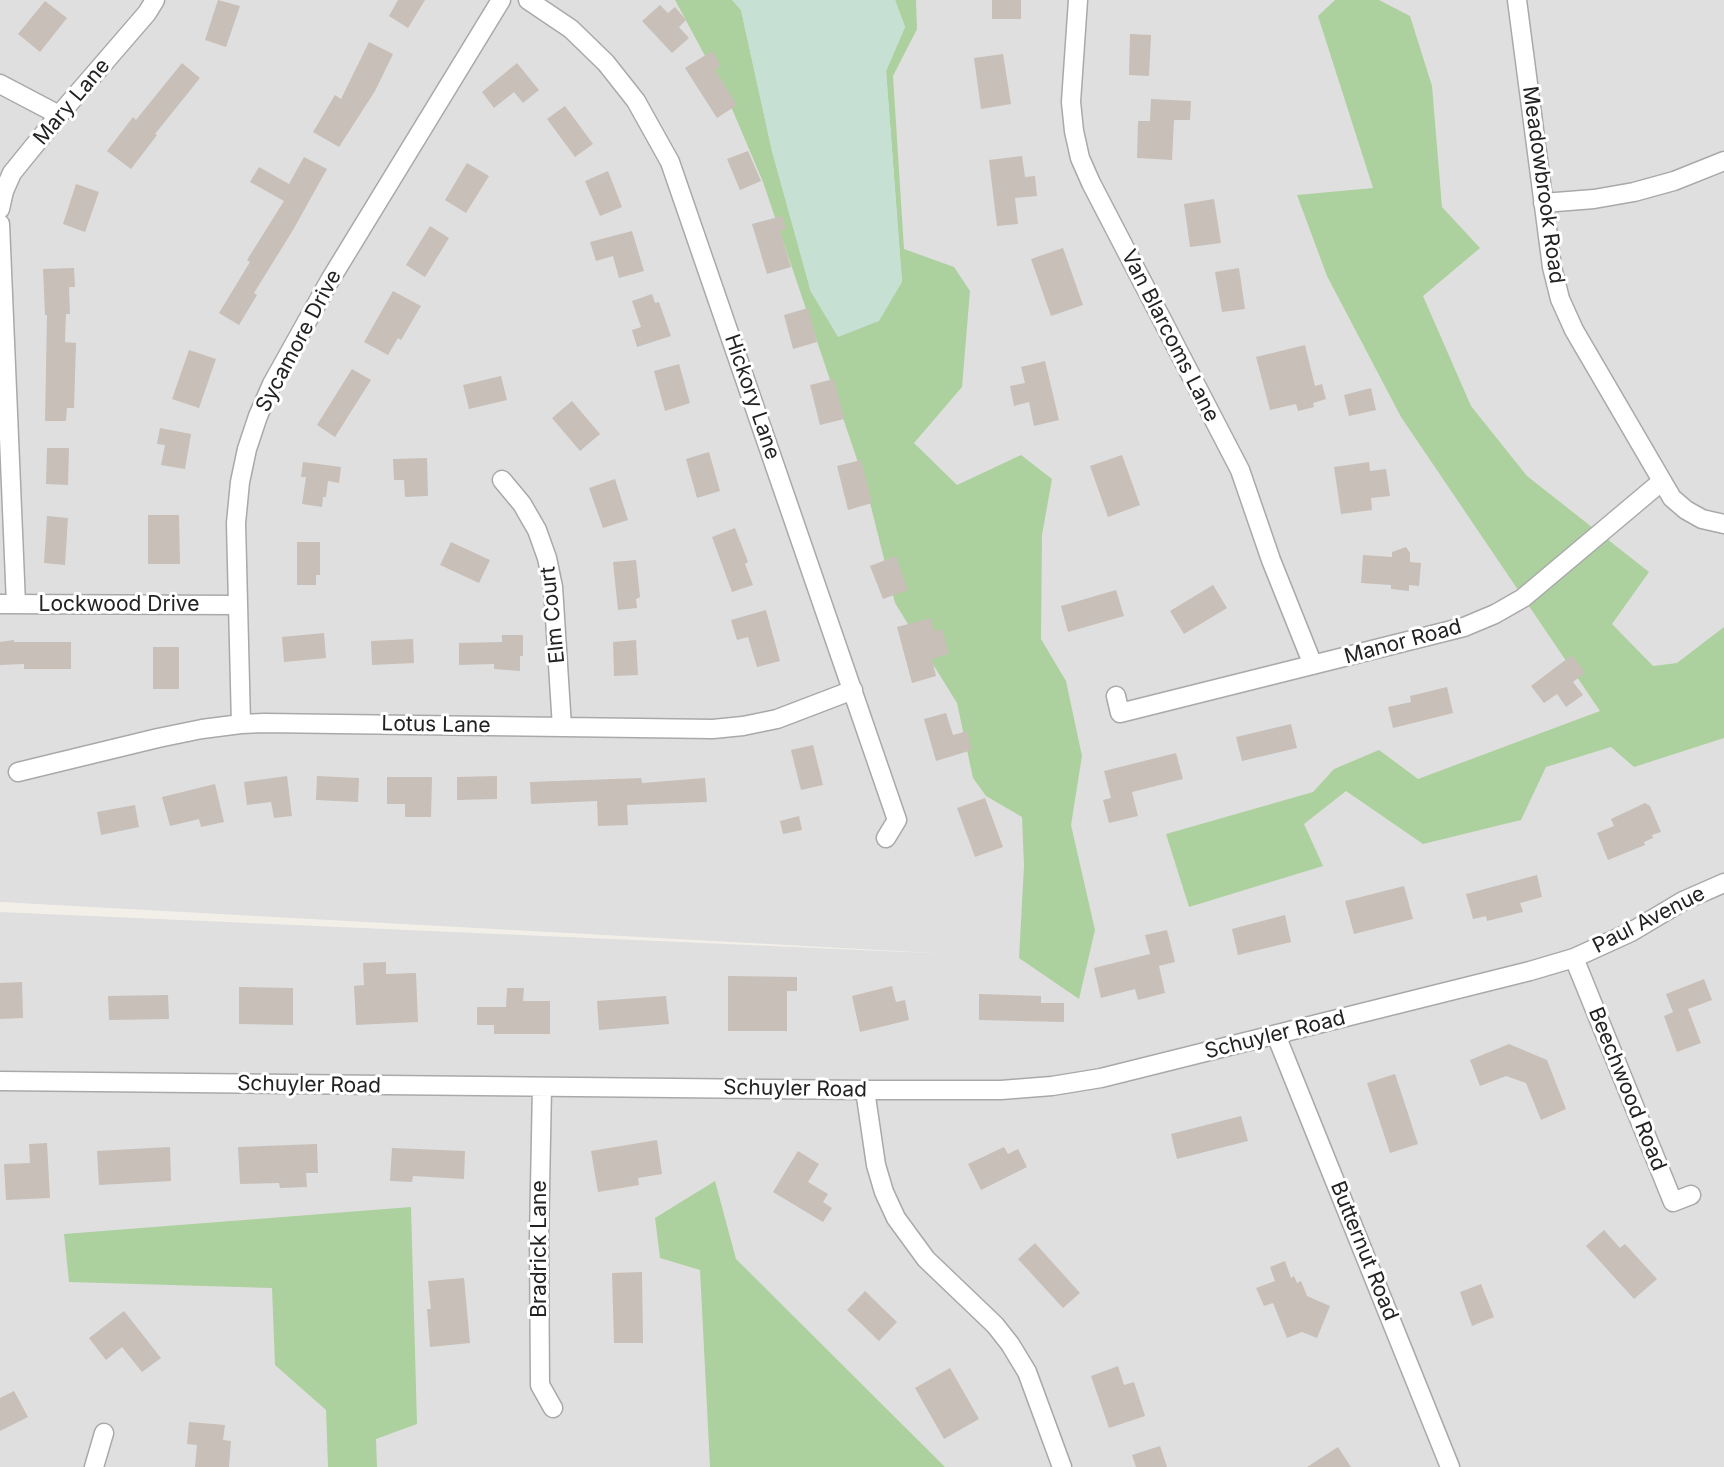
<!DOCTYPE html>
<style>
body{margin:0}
canvas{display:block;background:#f2efe9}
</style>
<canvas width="1724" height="1467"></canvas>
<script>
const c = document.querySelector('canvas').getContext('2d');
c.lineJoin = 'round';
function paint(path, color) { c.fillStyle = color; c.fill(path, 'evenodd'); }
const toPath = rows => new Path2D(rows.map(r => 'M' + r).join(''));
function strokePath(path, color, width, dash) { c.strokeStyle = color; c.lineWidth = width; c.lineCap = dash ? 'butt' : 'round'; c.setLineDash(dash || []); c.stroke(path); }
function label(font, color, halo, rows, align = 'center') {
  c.font = font + ' Inter,sans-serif'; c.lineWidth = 6; c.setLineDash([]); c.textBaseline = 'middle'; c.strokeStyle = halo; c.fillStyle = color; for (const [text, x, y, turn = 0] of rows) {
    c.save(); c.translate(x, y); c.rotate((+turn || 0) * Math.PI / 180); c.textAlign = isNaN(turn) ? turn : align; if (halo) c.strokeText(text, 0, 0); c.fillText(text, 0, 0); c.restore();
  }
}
paint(toPath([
 [0,0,1724,0,1724,1467,0,1467,0,912,952,954,0,902]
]), '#e0dfdf');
paint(toPath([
 [675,0,732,0,741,10,772,151,811,292,902,282,886,71,905,27,895,0,916,0,917,29,893,76,904,249,954,267,970,291,962,387,914,443,957,485,1021,455,1052,479,1042,535,1041,639,1066,681,1082,756,1071,825,1095,930,1079,999,1019,958,1024,866,1022,817,986,796,973,778,957,703,895,603,865,483,763,182,727,97],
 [1335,0,1379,0,1410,16,1432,86,1442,207,1480,248,1423,296,1471,406,1527,476,1649,572,1612,624,1653,666,1677,663,1724,627,1724,738,1634,767,1611,747,1546,767,1521,820,1423,844,1346,791,1304,824,1323,866,1189,907,1166,834,1313,792,1334,769,1379,750,1418,779,1600,711,1401,417,1327,276,1297,195,1373,188,1318,16],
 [715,1181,736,1259,945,1467,710,1467,700,1270,660,1258,655,1218],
 [411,1207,417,1424,376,1439,377,1467,328,1467,326,1410,275,1365,272,1288,69,1282,64,1234]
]), '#add19e');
paint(toPath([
 [732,0,895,0,905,27,886,71,902,282,879,321,838,337,811,292,772,151,741,10]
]), '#c6e0d4');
paint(toPath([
 [218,0,240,6,226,47,205,40],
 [398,0,425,0,408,28,389,16],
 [992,0,1021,0,1021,19,992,19],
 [45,1,67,18,40,52,18,34],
 [660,5,668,13,675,7,686,20,679,27,689,38,672,53,642,21],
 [1130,34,1151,35,1149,76,1129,75],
 [369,42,393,54,375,91,339,147,313,132,335,95,341,99],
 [712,51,721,66,715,70,737,105,717,118,685,68],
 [1003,54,1011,104,981,109,974,58],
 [182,63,200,78,155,134,157,135,131,169,107,151,133,117,136,120],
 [517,63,539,90,523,103,514,92,494,108,482,92],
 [1151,99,1191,101,1190,120,1174,120,1172,160,1137,158,1138,121,1150,121],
 [565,106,593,144,575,157,547,119],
 [748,151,761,181,740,190,727,159],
 [1022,156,1025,177,1035,176,1037,196,1015,198,1018,224,997,226,989,160],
 [304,157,327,169,293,230,254,293,257,295,239,325,219,313,250,262,247,260,284,201,250,182,259,167,289,184],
 [467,163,489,176,466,213,445,200],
 [608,171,622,207,600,216,585,181],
 [76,184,99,192,85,232,63,224],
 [1214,199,1221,243,1190,247,1184,204],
 [782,216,786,229,780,231,791,267,767,274,752,224],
 [430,226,449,238,425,277,406,265],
 [632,231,644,271,619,278,613,256,596,261,590,242],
 [1063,248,1083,305,1051,316,1031,259],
 [74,268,75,287,69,287,70,314,66,314,65,342,76,343,74,408,67,408,66,421,45,421,47,315,45,315,43,269],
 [1239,268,1245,309,1222,312,1215,272],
 [393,291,421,306,401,340,398,338,388,355,364,342],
 [652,294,655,303,659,302,671,336,637,347,632,330,641,327,632,301],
 [808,308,817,342,793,349,784,315],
 [1305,345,1315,386,1322,384,1326,399,1313,403,1314,407,1298,411,1296,404,1270,410,1256,357],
 [189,350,216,359,199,408,172,399],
 [1045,361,1059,420,1034,426,1029,402,1014,406,1010,386,1025,383,1021,367],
 [679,364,690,403,665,411,654,371],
 [352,369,371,380,335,437,317,425],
 [501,376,507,400,469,409,463,385],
 [834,379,844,419,820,425,810,385],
 [1371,388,1376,410,1349,416,1344,395],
 [572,401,600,434,580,451,552,418],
 [160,428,191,434,185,469,161,465,165,445,157,444],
 [47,448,69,448,68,485,46,484],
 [709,452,720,491,697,498,686,459],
 [1122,455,1140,505,1108,517,1090,466],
 [427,458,428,496,405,497,404,480,394,480,393,459],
 [861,460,872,503,848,510,837,466],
 [303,462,341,467,339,483,328,481,326,497,323,497,322,507,302,504,306,477,301,477],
 [1369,462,1370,471,1386,469,1390,496,1371,498,1372,510,1341,514,1334,467],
 [615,479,628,520,603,528,589,488],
 [148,515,179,515,180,564,148,564],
 [47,516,68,518,65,565,44,563],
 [735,528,748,562,745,564,753,585,732,592,712,537],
 [297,542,320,542,320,575,316,575,316,585,297,585],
 [451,542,490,560,479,583,440,565],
 [1406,547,1410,553,1410,562,1421,563,1419,586,1409,585,1409,591,1391,589,1391,585,1361,583,1363,555,1392,557,1392,552],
 [896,556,908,590,883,599,870,566],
 [636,560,640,597,636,599,637,608,618,610,613,562],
 [1213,585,1227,608,1184,634,1170,611],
 [1116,590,1124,616,1068,632,1061,606],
 [766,610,780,661,757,667,748,637,737,640,731,620],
 [931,618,934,631,942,629,949,654,932,659,936,676,912,683,897,627],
 [324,633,326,658,284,662,282,637],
 [502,635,523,635,523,656,520,656,520,671,494,669,494,664,459,665,459,643,502,642],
 [413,639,414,663,372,665,371,641],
 [14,640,14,642,71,642,71,669,24,669,24,664,0,665,0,642],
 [636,640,638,675,614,676,613,642],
 [153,647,179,647,179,689,153,689],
 [1572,655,1585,673,1573,682,1583,695,1566,707,1557,694,1544,703,1531,686],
 [1447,687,1453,713,1393,728,1388,707,1411,702,1410,696],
 [946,713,953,735,967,731,972,750,936,761,924,719],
 [1291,724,1297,748,1242,761,1236,737],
 [813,745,823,785,801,790,791,750],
 [1176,753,1183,779,1132,792,1138,816,1109,823,1103,800,1111,798,1104,771],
 [287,776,292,816,274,818,271,802,247,805,244,782],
 [317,776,359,778,358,802,316,800],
 [497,776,497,799,457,800,457,777],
 [387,777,432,777,431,817,405,817,405,804,387,804],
 [641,778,642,783,705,778,707,802,627,805,628,825,598,826,597,801,531,804,530,782],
 [215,784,224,822,201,827,199,819,170,826,162,797],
 [985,798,1003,847,975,857,957,808],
 [1645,803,1650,806,1661,832,1652,835,1653,838,1644,842,1645,845,1608,860,1597,833,1614,826,1611,819],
 [135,805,139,827,101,835,97,812],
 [799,816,802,830,783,834,780,821],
 [1537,875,1542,897,1520,903,1523,912,1487,921,1486,916,1473,919,1466,894],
 [1404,886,1413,919,1354,934,1345,901],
 [1285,915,1291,942,1238,955,1232,929],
 [1167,930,1175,962,1159,966,1165,993,1138,1000,1135,989,1101,998,1094,968,1150,954,1145,935],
 [386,962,386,974,416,973,418,1022,356,1025,354,986,364,985,363,963],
 [728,976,797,977,797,991,787,991,787,1031,728,1031],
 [1704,979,1712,1000,1688,1009,1701,1043,1677,1052,1664,1016,1673,1012,1666,994],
 [22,982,23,1018,0,1019,0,983],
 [892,986,896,1002,905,1000,909,1020,860,1032,852,996],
 [239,987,293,988,293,1025,239,1024],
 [507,988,524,988,523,1001,550,1001,550,1034,494,1034,494,1025,477,1025,477,1007,506,1007],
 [979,994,1041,996,1041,1003,1064,1003,1064,1022,979,1020],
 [168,995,169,1019,109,1020,108,996],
 [666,996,669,1024,599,1030,597,1001],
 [1509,1044,1547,1060,1566,1109,1541,1120,1526,1083,1506,1076,1480,1086,1470,1060],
 [1395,1074,1418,1144,1390,1153,1367,1083],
 [1241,1116,1248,1141,1177,1159,1171,1134],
 [657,1140,662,1174,638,1178,639,1185,598,1192,591,1151],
 [47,1143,50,1198,6,1200,4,1164,30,1163,29,1144],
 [317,1144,318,1173,306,1173,307,1187,280,1188,279,1183,240,1184,238,1147],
 [170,1147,171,1181,99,1185,97,1151],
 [1004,1147,1008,1154,1018,1149,1027,1167,981,1190,968,1164],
 [392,1148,465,1151,464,1179,413,1176,412,1182,390,1181],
 [798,1151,819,1164,808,1182,828,1194,823,1202,832,1208,823,1222,773,1192],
 [1604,1230,1620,1248,1625,1244,1657,1279,1634,1299,1586,1246],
 [1035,1243,1080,1293,1063,1308,1018,1259],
 [1285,1261,1291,1278,1294,1276,1297,1283,1301,1281,1307,1296,1330,1306,1317,1338,1302,1332,1287,1338,1273,1303,1264,1306,1256,1288,1275,1281,1270,1267],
 [642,1272,643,1343,614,1343,612,1273],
 [464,1278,470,1343,430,1347,427,1309,431,1309,428,1281],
 [1481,1284,1494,1317,1472,1326,1460,1292],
 [865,1291,897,1322,879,1341,847,1310],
 [124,1311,161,1358,142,1372,122,1347,106,1360,89,1338],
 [1118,1366,1124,1385,1134,1382,1145,1416,1109,1428,1091,1376],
 [950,1368,979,1419,944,1439,915,1388],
 [14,1391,28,1417,0,1431,0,1398],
 [189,1422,225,1425,223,1440,231,1441,229,1467,195,1467,197,1445,187,1444],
 [1160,1446,1167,1467,1136,1467,1132,1455],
 [1338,1447,1351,1467,1307,1467]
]), '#c7bfb8');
const minor = toPath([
 [528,0,571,29,606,63,636,101,670,162,897,820,886,838],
 [1078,0,1071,102,1074,131,1080,158,1091,183,1240,470,1271,560,1313,665],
 [1517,0,1552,267,1560,299,1574,330,1672,498,1686,510,1702,519,1724,524],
 [0,84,59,115],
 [1543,203,1594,199,1634,192,1674,181,1724,161],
 [0,209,4,191,12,173,59,115,147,13,155,0],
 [0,224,16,604],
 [502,480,522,504,537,530,547,558,553,587,562,727],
 [0,604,237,605],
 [1116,696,1120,713,1464,627,1495,614,1523,598,1661,482],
 [241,724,236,523,240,482,247,449,258,416,272,384,330,280,501,0],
 [18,772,158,738,202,729,241,724,264,723,713,729,743,726,777,719,853,690],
 [1574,958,1673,1202,1691,1195],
 [1276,1035,1450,1467],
 [0,1081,865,1090,1001,1090,1052,1086,1101,1078,1530,971,1574,958,1631,932,1683,901,1724,883],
 [542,1087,539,1238,540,1385,553,1408],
 [865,1090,876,1165,884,1192,896,1218,926,1259,995,1325,1010,1344,1027,1372,1062,1467],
 [94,1467,104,1433]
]);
strokePath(minor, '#a9a9a9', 21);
strokePath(minor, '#fff', 18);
label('21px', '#222', '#fff', [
 ["Mary Lane",72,102,-50],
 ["Meadowbrook Road",1543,185,82],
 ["Van Blarcoms Lane",1170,336,63],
 ["Sycamore Drive",299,341,-62],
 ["Hickory Lane",752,397,71],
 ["Lockwood Drive",119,605],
 ["Elm Court",553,615,-96],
 ["Manor Road",1403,642,-15],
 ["Lotus Lane",436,725,1],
 ["Paul Avenue",1649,920,-27],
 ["Schuyler Road",1275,1035,-14],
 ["Schuyler Road",309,1085,1],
 ["Schuyler Road",795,1089,1],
 ["Beechwood Road",1627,1089,68],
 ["Bradrick Lane",540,1249,-90],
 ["Butternut Road",1364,1251,68]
]);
</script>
